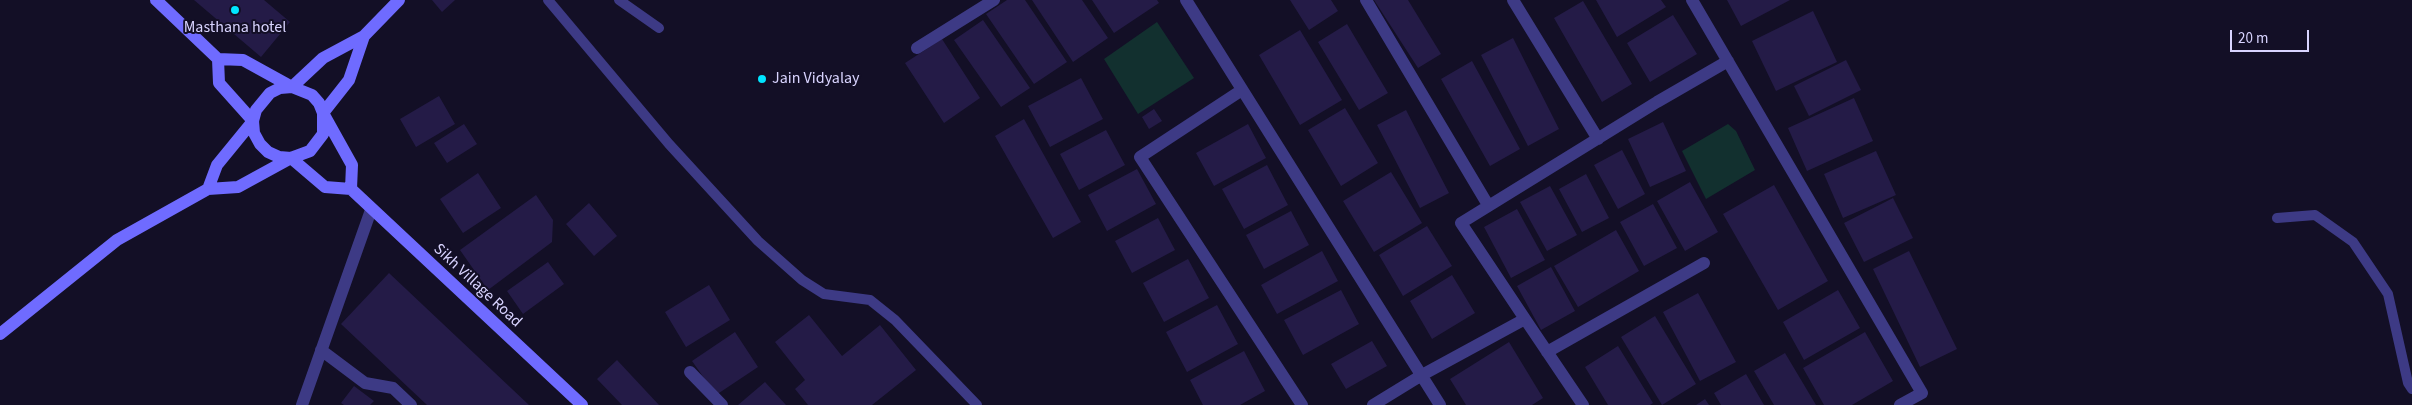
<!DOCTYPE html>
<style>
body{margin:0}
#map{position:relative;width:2412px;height:405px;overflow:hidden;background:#130f26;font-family:"Source Sans 3",sans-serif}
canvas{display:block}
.scale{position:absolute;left:2230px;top:30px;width:79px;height:22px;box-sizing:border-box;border:2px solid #d9d4ff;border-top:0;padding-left:6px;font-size:15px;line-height:18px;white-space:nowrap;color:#d9d4ff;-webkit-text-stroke:4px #130f26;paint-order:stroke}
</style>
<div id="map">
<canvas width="2412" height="405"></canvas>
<div class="scale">20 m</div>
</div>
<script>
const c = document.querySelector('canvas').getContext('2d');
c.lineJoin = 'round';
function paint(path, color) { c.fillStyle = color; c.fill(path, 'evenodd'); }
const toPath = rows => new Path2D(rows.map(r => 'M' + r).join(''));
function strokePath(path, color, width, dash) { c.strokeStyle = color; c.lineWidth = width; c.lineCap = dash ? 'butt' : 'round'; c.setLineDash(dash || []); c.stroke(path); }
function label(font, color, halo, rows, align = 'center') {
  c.font = font + ' "Source Sans 3",sans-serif'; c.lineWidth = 4; c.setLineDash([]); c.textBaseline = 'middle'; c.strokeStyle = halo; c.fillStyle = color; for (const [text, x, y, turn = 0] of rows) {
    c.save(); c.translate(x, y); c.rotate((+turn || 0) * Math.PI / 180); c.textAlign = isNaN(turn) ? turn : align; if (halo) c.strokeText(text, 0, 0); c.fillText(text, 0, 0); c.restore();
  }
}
paint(toPath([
 [1157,22,1194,78,1138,114,1104,59],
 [1728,124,1736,131,1755,170,1706,199,1682,151]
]), '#12302f');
paint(toPath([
 [194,0,264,0,290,22,261,57],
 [432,0,455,0,442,12],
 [1007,0,1025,0,1067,62,1034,84,986,14],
 [1032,0,1082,0,1108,38,1073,62],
 [1092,0,1157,0,1159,3,1114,33],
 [1290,0,1331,0,1338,11,1309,30],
 [1374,0,1408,0,1441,54,1418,68],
 [1596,0,1661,0,1666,7,1617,37],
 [1727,0,1790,0,1741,26],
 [1583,1,1632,84,1602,102,1554,18],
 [1813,11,1837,62,1776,91,1752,41],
 [1673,15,1697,54,1650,82,1627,43],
 [983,20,1030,88,1001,107,954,40],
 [1347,24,1388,93,1359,110,1318,42],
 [1300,30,1342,100,1300,125,1259,55],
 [1513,38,1559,129,1528,146,1481,55],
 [942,39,980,98,944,123,905,63],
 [1846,60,1861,90,1809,116,1794,86],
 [1472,61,1520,149,1490,166,1441,79],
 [1081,78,1103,119,1050,147,1028,106],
 [439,96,455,124,416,147,400,119],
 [1854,98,1873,141,1807,171,1788,128],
 [1345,108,1378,163,1341,186,1308,130],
 [1154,109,1162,121,1149,129,1142,117],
 [1406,110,1449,193,1420,208,1377,125],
 [1024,119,1081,222,1053,238,995,136],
 [1663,122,1686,171,1650,187,1628,139],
 [464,124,477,144,447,163,434,143],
 [1248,124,1266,158,1214,186,1196,153],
 [1106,130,1125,165,1079,190,1060,154],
 [1622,150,1645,194,1618,209,1594,165],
 [1876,151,1896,195,1843,218,1824,174],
 [1267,165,1288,205,1244,229,1222,189],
 [1137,169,1156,204,1107,231,1088,195],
 [1391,172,1422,223,1374,252,1343,201],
 [478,173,501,208,463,233,440,199],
 [1586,174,1609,218,1582,232,1559,189],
 [1690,182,1718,232,1685,251,1657,201],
 [1774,185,1828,281,1778,310,1723,214],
 [1550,186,1577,235,1547,251,1520,202],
 [536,195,553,220,552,242,488,290,460,250],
 [1893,198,1913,238,1864,262,1844,223],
 [589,203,617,236,594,256,566,224],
 [1653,204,1677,248,1644,266,1620,222],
 [1517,209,1545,260,1511,278,1484,227],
 [1291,211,1309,245,1264,269,1246,235],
 [1158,218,1175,250,1132,273,1115,241],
 [1427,226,1452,266,1403,296,1379,255],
 [1616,230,1639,271,1578,307,1554,266],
 [1322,251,1338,281,1277,314,1261,285],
 [1909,251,1957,349,1920,367,1873,269],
 [1188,259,1209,298,1164,322,1143,283],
 [548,262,564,284,523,314,507,291],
 [1551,267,1575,311,1541,330,1517,286],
 [389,273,529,405,427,405,341,324],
 [1452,275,1475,313,1432,339,1410,301],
 [709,285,730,320,686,347,665,312],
 [1341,290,1359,324,1303,355,1284,320],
 [1838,290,1860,328,1804,360,1783,322],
 [1698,293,1736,362,1700,381,1663,312],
 [1217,305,1238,344,1187,372,1166,332],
 [809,315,842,356,880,325,916,370,872,405,808,405,795,389,805,380,775,342],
 [1655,316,1696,384,1662,405,1621,337],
 [735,332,758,367,716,395,692,361],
 [1865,332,1893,381,1852,405,1824,405,1803,368],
 [1372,341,1387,366,1346,389,1331,364],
 [1509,342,1543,398,1532,405,1466,405,1450,379],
 [1618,346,1653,403,1650,405,1608,405,1585,367],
 [1244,351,1265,391,1240,405,1203,405,1190,380],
 [1785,353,1816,405,1774,405,1754,371],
 [617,360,659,405,622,405,597,379],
 [1746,374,1764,405,1721,405,1714,393],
 [765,382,786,405,738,405],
 [354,386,374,401,370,405,344,405,341,403],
 [1705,399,1709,405,1696,405]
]), '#241b47');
strokePath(toPath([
 [548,0,669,144,758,241,802,280,824,294,870,300,895,320,977,405],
 [619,0,659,28],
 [2277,218,2315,215,2353,242,2388,294,2408,383,2412,389]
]), '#3d3a85', 10);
strokePath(toPath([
 [1186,0,1440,405],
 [1366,0,1488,205],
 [1513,0,1598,139],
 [1692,0,1922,393,1900,405],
 [917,48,994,0],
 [1242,90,1140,157,1302,405],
 [1525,319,1461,223,1657,102,1728,61],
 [321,350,365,383,393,388,411,405],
 [1547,352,1704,263],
 [690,372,722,405],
 [302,405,371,210],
 [1373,405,1422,375,1525,319,1583,405]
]), '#3d3a85', 12);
strokePath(toPath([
 [156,0,218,59],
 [218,59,243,60,292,87,323,58,364,36,399,0],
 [208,189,217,165,253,121,219,83,218,59],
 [351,189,352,165,323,113,319,103,312,95,292,87,280,88,270,93,256,110,253,121,254,133,260,144,268,152,279,157,291,158,310,151,323,134,323,113,349,80,364,36],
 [351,189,582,405],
 [0,334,117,240,208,189,238,187,291,158,325,187,351,189]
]), '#6f6bff', 12);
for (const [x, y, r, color] of [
 [235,10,5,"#00e5ff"],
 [762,79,5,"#00e5ff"]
]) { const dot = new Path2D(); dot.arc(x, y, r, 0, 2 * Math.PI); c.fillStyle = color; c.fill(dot); strokePath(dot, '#130f26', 2); }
label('16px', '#d9d4ff', '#130f26', [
 ["Masthana hotel",235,28],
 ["Jain Vidyalay",772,79,"left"]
]);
label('16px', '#d9d4ff', '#130f26', [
 ["Sikh Village Road",477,286,43]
]);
</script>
